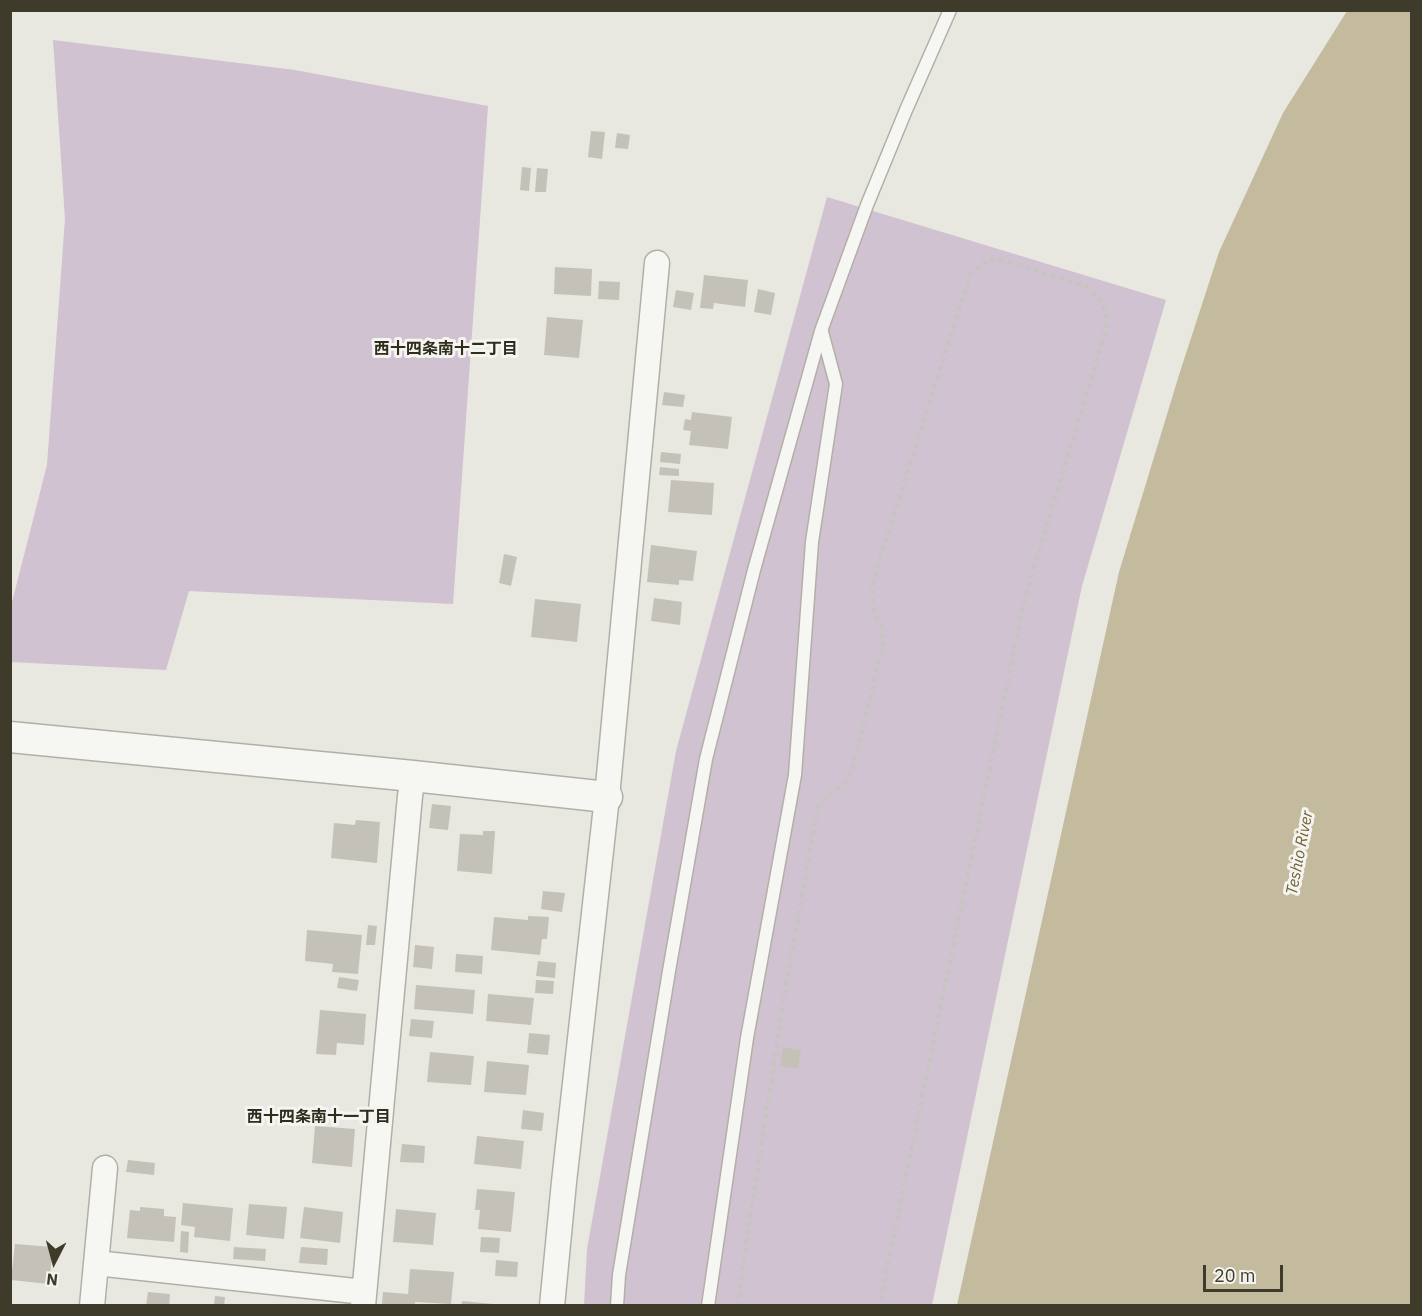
<!DOCTYPE html>
<meta charset="utf-8">
<style>
body{margin:0}
#map{position:relative;width:1422px;height:1316px;overflow:hidden;background:#e8e7e0;font-family:"IBM Plex Sans",sans-serif}
canvas{display:block}
.frame{position:absolute;inset:0;border:12px solid #3e3b2a;pointer-events:none}
.north{position:absolute;left:24px;top:1232px;width:60px;height:60px;-webkit-text-stroke:4px #f5f4f0;paint-order:stroke;rotate:186deg;font-size:16px;font-weight:700;line-height:24px;text-align:center;color:#3e3b2a}
.north::after{content:'';display:block;margin:auto;width:21px;height:27px;background:#3e3b2a;clip-path:polygon(50% 0,100% 100%,50% 72%,0 100%)}
.scale{position:absolute;left:1203px;top:1265px;width:80px;height:27px;box-sizing:border-box;border:3px solid #3e3b2a;border-top:0;padding-left:8px;font-size:18px;line-height:21px;white-space:nowrap;color:#3e3b2a;-webkit-text-stroke:4px #f5f4f0;paint-order:stroke}
</style>
<div id="map">
<canvas width="1422" height="1316"></canvas>
<div class="frame"></div>
<div class="north">N</div>
<div class="scale">20 m</div>
</div>
<script>
const c = document.querySelector('canvas').getContext('2d');
c.lineJoin = 'round';
function paint(path, color) { c.fillStyle = color; c.fill(path, 'evenodd'); }
const toPath = rows => new Path2D(rows.map(r => 'M' + r).join(''));
function strokePath(path, color, width, dash) { c.strokeStyle = color; c.lineWidth = width; c.lineCap = dash ? 'butt' : 'round'; c.setLineDash(dash || []); c.stroke(path); }
function label(font, color, halo, rows, align = 'center') {
  c.font = font + ' "IBM Plex Sans","Noto Sans JP",sans-serif'; c.lineWidth = 6; c.setLineDash([]); c.textBaseline = 'middle'; c.strokeStyle = halo; c.fillStyle = color; for (const [text, x, y, turn = 0] of rows) {
    c.save(); c.translate(x, y); c.rotate((+turn || 0) * Math.PI / 180); c.textAlign = isNaN(turn) ? turn : align; if (halo) c.strokeText(text, 0, 0); c.fillText(text, 0, 0); c.restore();
  }
}
paint(toPath([
 [53,40,295,70,488,106,453,604,189,591,166,670,11,662,11,606,47,465,65,219],
 [827,197,1166,300,1082,586,932,1305,584,1306,587,1249,676,751]
]), '#d1c2d1');
paint(toPath([
 [1347,11,1411,11,1411,1305,957,1305,1119,572,1179,375,1219,252,1283,113]
]), '#c4bb9f');
paint(toPath([
 [591,131,605,132,602,159,588,157],
 [617,133,630,135,628,149,615,148],
 [522,167,531,168,529,191,520,190],
 [537,168,548,169,546,192,535,192],
 [555,267,592,269,591,296,554,294],
 [704,275,748,280,745,307,714,303,713,309,700,308],
 [599,281,620,282,619,300,598,299],
 [758,289,775,293,771,315,754,312],
 [676,290,694,293,691,310,673,307],
 [547,317,583,320,579,358,544,355],
 [664,392,685,395,683,407,662,405],
 [692,412,732,417,728,449,689,445,691,431,683,430,685,419,691,420],
 [661,452,681,454,680,464,660,462],
 [660,467,679,469,679,476,659,475],
 [671,480,714,483,712,515,668,512],
 [651,545,697,551,693,581,679,580,679,585,647,582],
 [504,554,517,557,511,586,499,583],
 [654,598,682,602,680,625,651,621],
 [535,599,581,604,577,642,531,637],
 [432,804,451,806,448,830,429,828],
 [356,820,380,822,377,863,331,858,334,823,355,825],
 [483,831,495,831,492,874,457,871,460,834,483,835],
 [543,891,565,893,562,912,541,909],
 [528,916,549,917,547,939,542,939,540,955,491,950,494,917,528,920],
 [368,925,377,926,375,945,366,945],
 [307,930,362,935,358,974,332,972,333,964,305,961],
 [415,945,434,947,432,969,413,967],
 [456,954,483,956,482,974,455,972],
 [538,961,556,963,555,978,536,976],
 [339,977,359,980,357,991,337,988],
 [536,980,554,981,553,994,535,993],
 [416,985,475,990,473,1014,414,1009],
 [488,994,534,998,531,1025,486,1021],
 [320,1010,366,1014,364,1045,337,1043,336,1055,316,1054],
 [411,1019,434,1021,432,1038,409,1036],
 [529,1033,550,1035,548,1055,527,1053],
 [783,1047,801,1050,798,1069,780,1066],
 [430,1052,474,1056,471,1085,427,1082],
 [487,1061,529,1065,526,1095,484,1092],
 [523,1110,544,1113,542,1131,521,1129],
 [315,1126,355,1129,352,1167,312,1163],
 [477,1136,524,1141,521,1169,474,1164],
 [402,1144,425,1146,424,1163,400,1162],
 [128,1160,155,1163,154,1175,126,1172],
 [477,1189,515,1192,511,1232,478,1229,480,1210,475,1210],
 [183,1203,233,1208,230,1241,194,1237,195,1227,181,1225],
 [249,1204,287,1207,284,1239,246,1235],
 [140,1207,164,1209,164,1216,176,1217,174,1242,127,1238,130,1210,140,1211],
 [304,1207,343,1212,340,1243,300,1238],
 [396,1209,436,1213,433,1245,393,1242],
 [181,1231,189,1232,188,1253,180,1252],
 [481,1237,500,1238,499,1253,480,1252],
 [15,1244,53,1247,49,1284,11,1280],
 [234,1247,266,1249,265,1261,233,1259],
 [301,1247,328,1249,327,1265,299,1263],
 [496,1260,518,1262,517,1277,495,1276],
 [410,1269,454,1272,451,1304,415,1302,415,1306,382,1304,383,1292,408,1294],
 [148,1292,170,1294,169,1306,146,1306],
 [215,1296,225,1297,224,1306,214,1306],
 [462,1301,493,1304,493,1306,461,1306]
]), '#c4c2b8');
const service = toPath([
 [617,1306,619,1275,669,971,706,759,754,570,821,331,867,205,906,110,950,10],
 [708,1306,747,1038,795,775,812,542,836,384,822,332]
]);
const minor = toPath([
 [96,1263,364,1292],
 [92,1306,105,1168],
 [363,1306,410,796,413,776],
 [552,1306,564,1182,607,797,657,263]
]);
const tertiary = toPath([
 [10,737,413,776,607,797]
]);
strokePath(service, '#b2b0a6', 15);
strokePath(minor, '#b2b0a6', 27);
strokePath(tertiary, '#b2b0a6', 33);
strokePath(toPath([
 [738,1306,746,1244,786,985,818,807,828,795,846,782,853,767,883,645,882,629,874,611,872,590,877,567,971,273,988,260,998,260,1014,263,1088,287,1099,299,1106,313,1106,329,1024,602,879,1306]
]), '#c6c5bf', 4, [4.5, 4.5]);
strokePath(service, '#f6f6f3', 12);
strokePath(minor, '#f6f6f3', 24);
strokePath(tertiary, '#f6f6f3', 30);
label('bold 16px', '#2f2d1d', '#f5f4f0', [
 ["西十四条南十二丁目",446,349],
 ["西十四条南十一丁目",319,1117]
]);
label('italic 16px', '#6e6339', '#f5f4f0', [
 ["Teshio River",1300,853,-79]
]);
</script>
